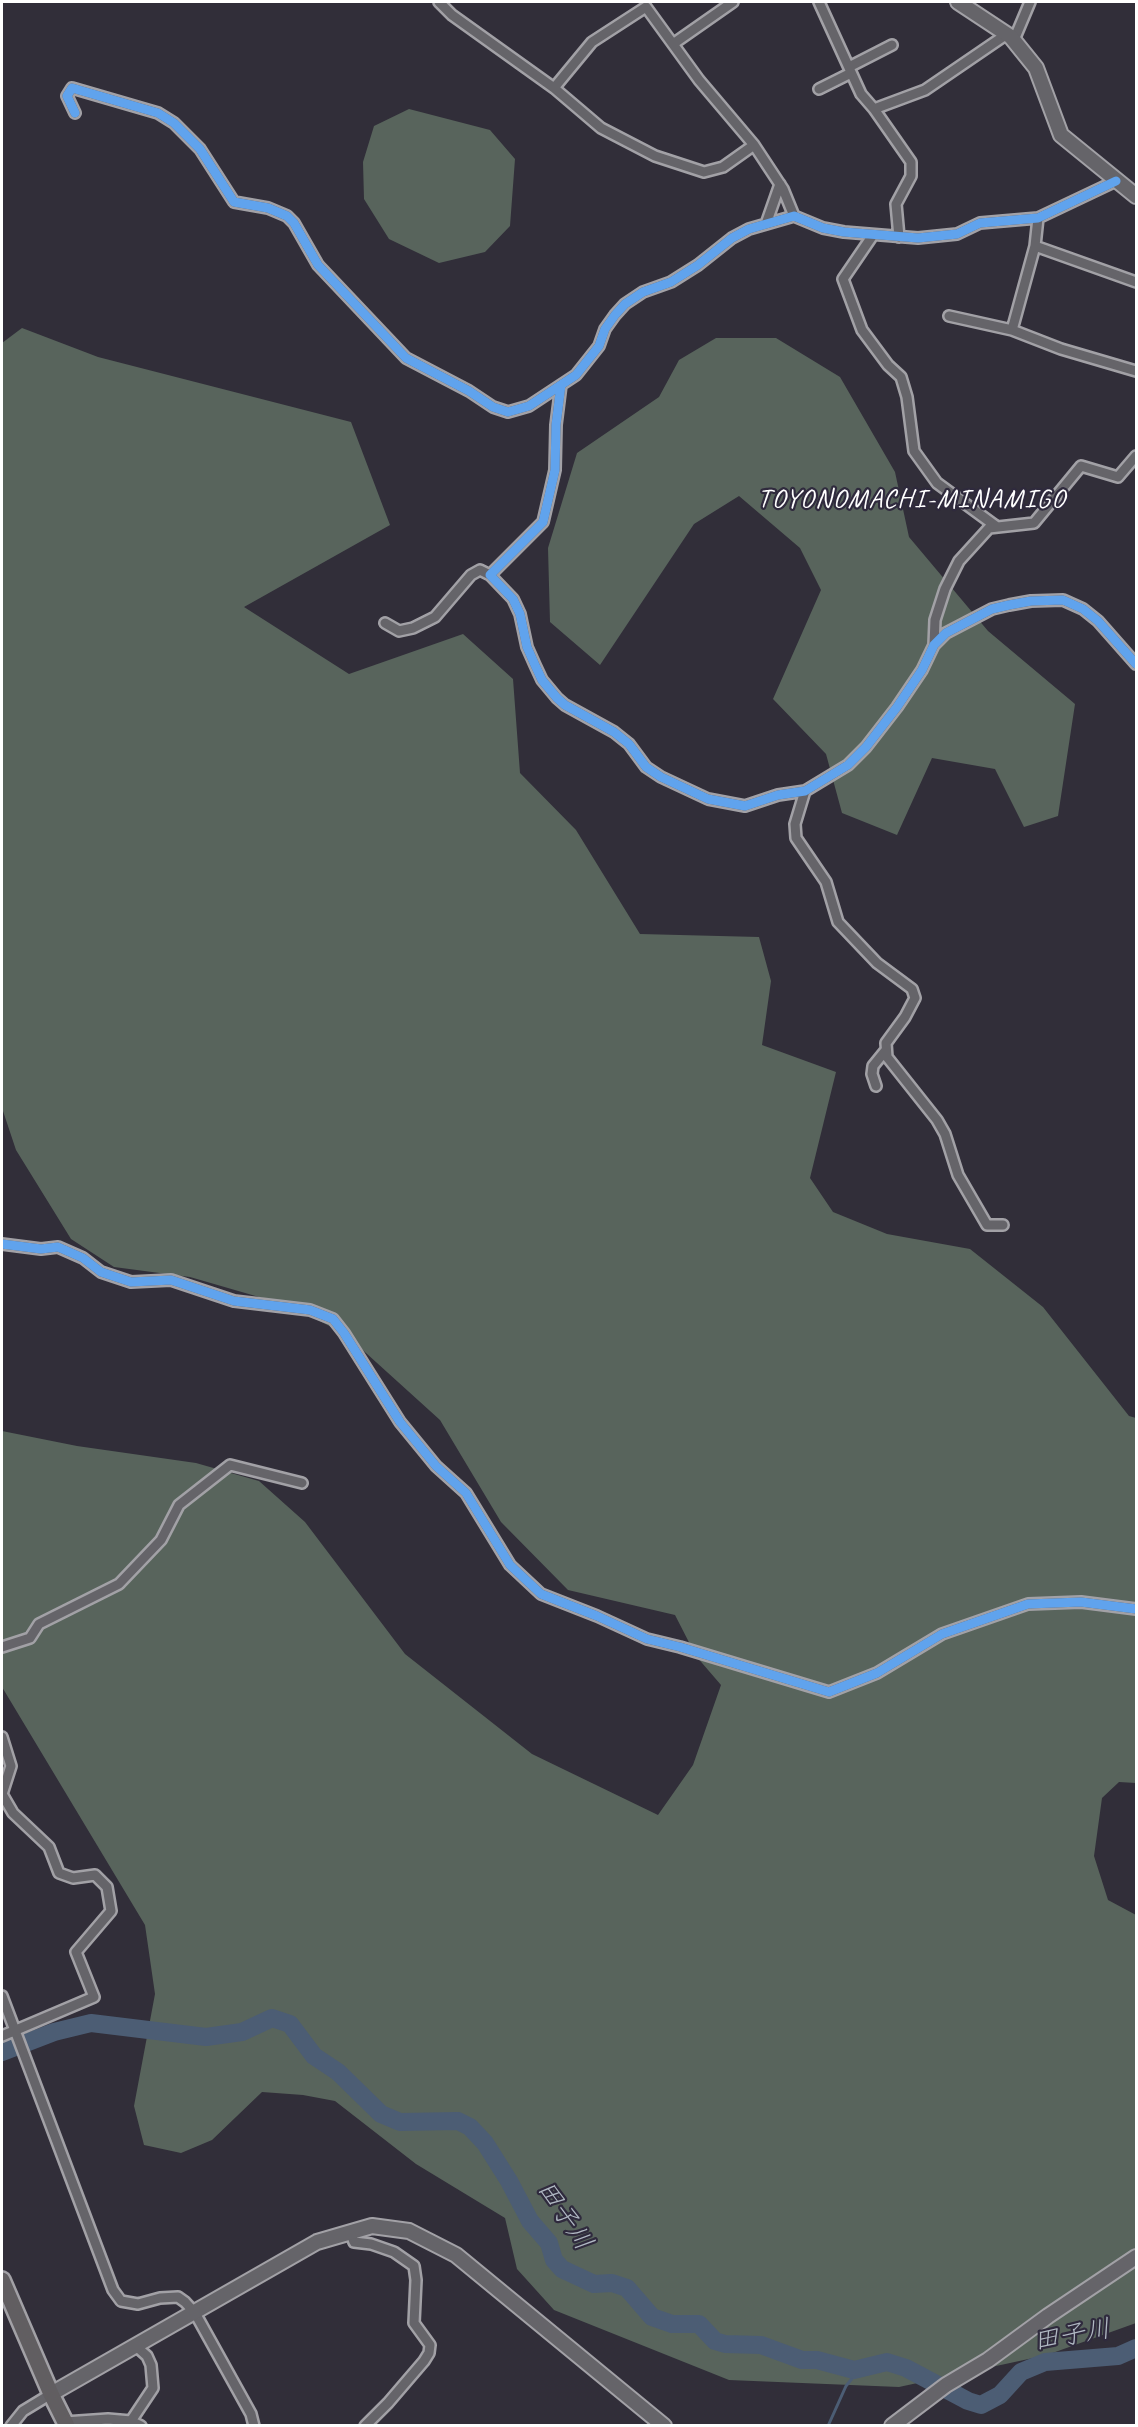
<!DOCTYPE html>
<meta charset="utf-8">
<style>
body{margin:0}
#map{position:relative;width:1138px;height:2427px;overflow:hidden;background:#312e39;font-family:Caveat,sans-serif}
canvas{display:block}
.frame{position:absolute;inset:0;border:3px solid #fff;pointer-events:none}
</style>
<div id="map">
<canvas width="1138" height="2427"></canvas>
<div class="frame"></div>
</div>
<script>
const c = document.querySelector('canvas').getContext('2d');
c.lineJoin = 'round';
function paint(path, color) { c.fillStyle = color; c.fill(path, 'evenodd'); }
const toPath = rows => new Path2D(rows.map(r => 'M' + r).join(''));
function strokePath(path, color, width, dash) { c.strokeStyle = color; c.lineWidth = width; c.lineCap = dash ? 'butt' : 'round'; c.setLineDash(dash || []); c.stroke(path); }
function label(font, color, halo, rows, align = 'center') {
  c.font = font + ' Caveat,"Klee One",sans-serif'; c.lineWidth = 4.5; c.setLineDash([]); c.textBaseline = 'middle'; c.strokeStyle = halo; c.fillStyle = color; for (const [text, x, y, turn = 0] of rows) {
    c.save(); c.translate(x, y); c.rotate((+turn || 0) * Math.PI / 180); c.textAlign = isNaN(turn) ? turn : align; if (halo) c.strokeText(text, 0, 0); c.fillText(text, 0, 0); c.restore();
  }
}
paint(toPath([
 [409,109,490,130,515,159,510,226,485,252,439,263,389,239,364,199,363,162,374,126],
 [22,328,98,357,351,422,390,525,244,607,349,674,463,634,513,679,520,773,576,830,640,934,759,937,771,981,762,1045,836,1072,810,1178,833,1212,887,1234,970,1249,1043,1307,1129,1416,1136,1418,1136,1783,1119,1782,1102,1798,1094,1856,1108,1900,1136,1915,1136,2323,1047,2355,899,2387,729,2380,554,2310,517,2269,505,2218,416,2164,335,2101,303,2095,262,2092,212,2140,181,2153,144,2145,134,2106,155,1994,145,1925,2,1687,2,1431,77,1446,196,1463,259,1481,305,1522,405,1654,532,1754,658,1815,693,1765,721,1685,696,1656,675,1615,568,1590,501,1522,440,1420,345,1334,290,1306,190,1277,114,1267,71,1239,16,1150,2,1108,2,343],
 [716,338,776,338,840,377,895,472,909,537,988,631,1075,704,1058,816,1024,827,995,769,932,758,897,835,842,813,826,754,773,699,821,590,800,548,739,496,694,524,600,665,550,622,548,548,577,453,659,397,679,360]
]), '#58645c');
strokePath(toPath([
 [828,2426,846,2386,859,2370]
]), '#4c5d74', 3);
strokePath(toPath([
 [2,2052,54,2032,91,2023,206,2037,242,2032,272,2018,290,2024,314,2056,338,2072,381,2114,400,2122,458,2121,470,2127,485,2143,509,2181,530,2221,549,2243,554,2260,562,2269,594,2284,612,2283,627,2288,652,2317,672,2324,699,2324,715,2341,725,2344,761,2345,802,2360,817,2360,854,2370,887,2362,906,2368,968,2401,981,2405,1000,2395,1021,2372,1045,2362,1118,2356,1136,2348]
]), '#4c5d74', 18);
const street = toPath([
 [439,2,452,15,554,88,601,128,655,156,704,172,723,167,754,145],
 [819,2,861,94,874,109],
 [1014,40,1030,2],
 [673,44,733,2],
 [849,67,892,45],
 [554,88,592,42,646,7,699,80,754,145,783,189,794,216],
 [819,89,851,73],
 [75,113,67,96,72,88,158,113,174,123,200,149,234,202,268,208,287,216,294,223,318,265,406,358,469,391,493,407,508,412,529,406,576,375,599,346,605,329,615,315,625,304,643,292,671,282,698,265,732,238,749,229,794,216,823,228,844,232,918,238,957,234,980,223,1038,218,1116,181],
 [766,224,780,184],
 [873,235,843,279,862,330,888,365,901,377,907,397,914,451,937,483,997,527],
 [899,237,896,204,911,176,911,162,874,109,925,90,1007,34],
 [1035,246,1038,218],
 [949,316,1012,330,1035,246,1136,282],
 [1012,330,1061,349,1136,371],
 [561,385,556,425,555,470,543,522,490,575,513,599,520,614,527,647,535,665,542,680,557,698,565,705,614,732,629,744,646,767,661,777,708,799,745,806,778,795,805,791,848,765,866,747,897,707,922,670,934,645,946,633,992,609,1009,605,1031,601,1063,600,1083,609,1098,621,1136,664],
 [385,623,399,631,413,628,435,617,471,575,480,570,490,575],
 [934,645,935,620,945,589,959,561,989,528,1034,523,1081,466,1118,477,1136,456],
 [805,791,795,824,796,838,826,882,838,922,877,963,912,989,915,998,905,1017,886,1043,887,1057,937,1120,945,1134,958,1175,987,1225,1003,1225],
 [876,1086,872,1074,873,1066,886,1050],
 [2,1244,41,1249,58,1247,83,1258,101,1272,131,1282,171,1280,234,1301,310,1310,333,1319,344,1333,400,1422,436,1466,466,1493,510,1565,541,1594,597,1616,647,1639,680,1647,829,1692,877,1673,942,1634,1028,1604,1081,1602,1136,1609],
 [2,1647,30,1638,39,1624,119,1584,161,1540,179,1505,230,1465,302,1483],
 [2,1737,11,1766,2,1794,13,1813,49,1847,59,1873,73,1878,95,1875,107,1887,111,1911,76,1952,94,1997,2,2036],
 [2,1996,113,2290,121,2301,138,2304,160,2298,178,2297,185,2302,195,2313,251,2414,254,2426],
 [350,2231,354,2242,371,2244,394,2252,414,2266,416,2280,414,2323,430,2345,429,2353,424,2361,388,2403,365,2426],
 [131,2421,153,2388,151,2365,147,2356,137,2347],
 [65,2422,108,2419,131,2421,141,2426],
 [11,2426,23,2411,51,2394]
]);
const secondary = toPath([
 [958,2,1011,37,1036,68,1061,135,1136,196],
 [51,2394,317,2242,372,2226,409,2231,456,2255,664,2426],
 [892,2426,946,2385,988,2360,1048,2316,1136,2257]
]);
const primary = toPath([
 [2,2280,51,2394,67,2426]
]);
strokePath(street, '#a2a1a6', 14);
strokePath(secondary, '#a2a1a6', 18);
strokePath(primary, '#a2a1a6', 20);
strokePath(street, '#656469', 9);
strokePath(secondary, '#656469', 14);
strokePath(primary, '#615e61', 15);
strokePath(toPath([
 [75,113,67,96,72,88,158,113,174,123,200,149,234,202,268,208,287,216,294,223,318,265,406,358,469,391,493,407,508,412,529,406,576,375,599,346,605,329,615,315,625,304,643,292,671,282,698,265,732,238,749,229,794,216,823,228,844,232,918,238,957,234,980,223,1038,218,1116,181],
 [561,385,556,425,555,470,543,522,490,575,513,599,520,614,527,647,535,665,542,680,557,698,565,705,614,732,629,744,646,767,661,777,708,799,745,806,778,795,805,791,848,765,866,747,897,707,922,670,934,645,946,633,992,609,1009,605,1031,601,1063,600,1083,609,1098,621,1136,664],
 [2,1244,41,1249,58,1247,83,1258,101,1272,131,1282,171,1280,234,1301,310,1310,333,1319,344,1333,400,1422,436,1466,466,1493,510,1565,541,1594,597,1616,647,1639,680,1647,829,1692,877,1673,942,1634,1028,1604,1081,1602,1136,1609]
]), '#60a3ed', 9);
label('italic 26px', '#b0b8c3', '#2f2a3d', [
 ["田子川",564,2216,56],
 ["田子川",1072,2336,-10]
]);
c.letterSpacing = '1.5px';
label('27px', '#fff', '#2f2a3d', [
 ["TOYONOMACHI-MINAMIGO",912,500]
]);
c.letterSpacing = '0px';
</script>
